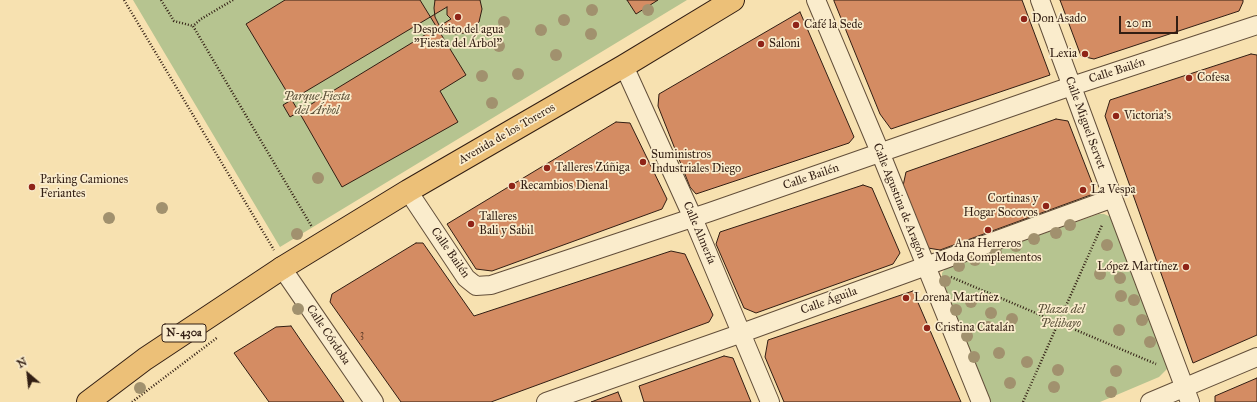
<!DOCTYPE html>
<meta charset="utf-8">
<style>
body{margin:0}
#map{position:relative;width:1257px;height:402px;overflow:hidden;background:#f7e1b0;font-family:"IM FELL Great Primer",serif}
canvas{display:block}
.north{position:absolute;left:8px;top:354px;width:40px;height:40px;-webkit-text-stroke:3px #faeccc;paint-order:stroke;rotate:332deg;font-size:11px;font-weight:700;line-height:16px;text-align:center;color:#321e13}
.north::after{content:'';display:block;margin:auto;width:14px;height:18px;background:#321e13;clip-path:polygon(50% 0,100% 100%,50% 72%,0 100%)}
.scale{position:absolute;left:1119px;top:16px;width:59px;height:18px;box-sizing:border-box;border:2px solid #321e13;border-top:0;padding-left:5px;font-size:12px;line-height:14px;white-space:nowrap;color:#321e13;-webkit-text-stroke:3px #faeccc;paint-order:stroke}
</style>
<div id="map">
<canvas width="1257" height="402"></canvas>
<div class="north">N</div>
<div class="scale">20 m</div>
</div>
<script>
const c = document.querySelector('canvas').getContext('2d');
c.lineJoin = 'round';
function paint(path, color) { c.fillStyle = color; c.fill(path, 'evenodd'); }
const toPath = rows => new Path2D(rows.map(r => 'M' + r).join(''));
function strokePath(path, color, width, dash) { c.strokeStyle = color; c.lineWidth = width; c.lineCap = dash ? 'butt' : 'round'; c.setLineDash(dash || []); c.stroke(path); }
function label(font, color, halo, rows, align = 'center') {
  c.font = font + ' "IM FELL Great Primer",serif'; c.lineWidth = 3.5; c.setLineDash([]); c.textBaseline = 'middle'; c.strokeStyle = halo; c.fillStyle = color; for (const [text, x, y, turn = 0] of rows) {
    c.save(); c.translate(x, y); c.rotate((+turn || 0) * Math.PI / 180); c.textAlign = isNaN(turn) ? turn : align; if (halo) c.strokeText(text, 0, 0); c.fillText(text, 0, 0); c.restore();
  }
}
paint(toPath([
 [133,0,687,0,280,247],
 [1099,214,1104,214,1111,217,1168,366,1167,369,1159,377,1100,402,991,402,942,279,942,273,946,268]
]), '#b6c490');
const building = toPath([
 [285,0,420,0,466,75,440,91,458,122,342,187,299,112,246,24,285,0],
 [435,0,480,0,482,9,479,22,472,29,464,33,455,34,446,31,439,25,435,17,434,8,435,0],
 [627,0,658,0,636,14,627,0],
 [834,0,1022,0,1050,75,891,129,880,114,834,1,834,0],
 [1060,0,1243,0,1243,2,1239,11,1094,59,1081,56,1060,0],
 [447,7,447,15,451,19,290,117,283,105,447,7],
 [800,12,854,137,849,143,696,194,690,187,658,106,659,94,800,12],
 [1251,54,1257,55,1257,335,1193,363,1105,116,1110,100,1251,54],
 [1056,119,1068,121,1096,193,940,250,928,248,903,186,906,172,1056,119],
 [616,122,630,123,667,199,662,209,492,271,476,269,447,224,616,122],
 [863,185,872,188,900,253,893,264,756,313,744,308,716,244,720,232,863,185],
 [416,243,423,243,474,316,671,251,685,254,713,315,709,322,491,402,401,402,330,302,332,294,416,243],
 [913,291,961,402,784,402,765,357,768,340,913,291],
 [291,326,306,348,344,402,269,402,234,353,276,327,291,326],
 [724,356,733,358,751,402,644,402,639,386,724,356],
 [1257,378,1257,402,1215,402,1215,396,1257,378],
 [618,392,622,402,591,402,618,392]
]);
paint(building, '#d48c63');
strokePath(building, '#321e13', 1);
const minor = toPath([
 [816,0,880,152,981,402],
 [1040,0,1113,198,1190,402],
 [624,66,693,218,770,402],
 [408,191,466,278,476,286,491,285,710,212,1060,90,1257,25],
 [282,268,374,402],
 [546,402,742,333,1113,198],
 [1150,402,1257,357]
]);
const primary = toPath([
 [282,268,408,191,624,66,733,0]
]);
const trunk = toPath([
 [88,402,145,359,282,268]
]);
strokePath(minor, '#634f3a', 20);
strokePath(primary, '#321e13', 24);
strokePath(trunk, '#321e13', 24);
strokePath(toPath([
 [124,0,274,250],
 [161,0,174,21,193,26],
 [233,0,201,19,193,26,312,227],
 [951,277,1156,364],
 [132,402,218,337],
 [1023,402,1102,225]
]), '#321e13', 2.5, [1, 2]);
strokePath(minor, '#faeccc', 18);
strokePath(primary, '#ecc078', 22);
strokePath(trunk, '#ecc078', 22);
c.fillStyle = '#a1916e';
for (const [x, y] of [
 [592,10],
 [648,10],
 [564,20],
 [504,22],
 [541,30],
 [591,34],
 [499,46],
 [556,55],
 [518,74],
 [482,76],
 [492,103],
 [318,178],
 [162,208],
 [109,218],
 [1070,225],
 [1056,233],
 [297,234],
 [1034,239],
 [1107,245],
 [1016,246],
 [996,253],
 [975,260],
 [959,266],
 [1100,274],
 [1120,278],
 [945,281],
 [1121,296],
 [1134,300],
 [971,302],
 [298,309],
 [956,310],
 [991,313],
 [1012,319],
 [1142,320],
 [988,327],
 [1119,330],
 [967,336],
 [1150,342],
 [999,353],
 [974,357],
 [1027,362],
 [1058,370],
 [1116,371],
 [1010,383],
 [1054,387],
 [140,388],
 [1111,392]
]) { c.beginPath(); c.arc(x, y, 6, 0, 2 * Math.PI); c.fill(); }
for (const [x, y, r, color] of [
 [458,17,4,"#8f2418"],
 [1024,19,4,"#8f2418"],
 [796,25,4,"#8f2418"],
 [761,44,4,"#8f2418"],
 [1085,54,4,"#8f2418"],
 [1189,78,4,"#8f2418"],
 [1116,116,4,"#8f2418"],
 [643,162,4,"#8f2418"],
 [547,168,4,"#8f2418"],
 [512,186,4,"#8f2418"],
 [32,187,4,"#8f2418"],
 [1083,190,4,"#8f2418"],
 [1046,206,4,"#8f2418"],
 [471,224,4,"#8f2418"],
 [988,230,4,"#8f2418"],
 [1186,267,4,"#8f2418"],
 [906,298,4,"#8f2418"],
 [927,328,4,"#8f2418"]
]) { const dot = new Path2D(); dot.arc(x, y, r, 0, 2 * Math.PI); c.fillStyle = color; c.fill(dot); strokePath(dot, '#faeccc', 1.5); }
label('10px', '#5a3a27', null, [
 ["3",362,335]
]);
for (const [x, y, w] of [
 [184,333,44]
]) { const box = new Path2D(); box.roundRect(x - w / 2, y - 9, w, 18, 3); c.fillStyle = '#faeccc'; c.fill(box); strokePath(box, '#321e13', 1); }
label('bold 11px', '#321e13', null, [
 ["N-430a",184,333]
]);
label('12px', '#321e13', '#faeccc', [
 ["Don Asado",1032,19],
 ["Café la Sede",804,25],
 ["Despósito del agua",458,30,"center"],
 ["\"Fiesta del Árbol\"",458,44,"center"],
 ["Saloni",769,44],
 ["Lexia",1077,54,"right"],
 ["Cofesa",1197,78],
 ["Victoria's",1124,116],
 ["Suministros",651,155],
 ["Industriales Diego",651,169],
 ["Talleres Zúñiga",555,168],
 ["Parking Camiones",40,180],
 ["Feriantes",40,194],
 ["Recambios Dienal",520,186],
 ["La Vespa",1091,190],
 ["Cortinas y",1038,199,"right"],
 ["Hogar Socovos",1038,213,"right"],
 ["Talleres",479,217],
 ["Bali y Sabil",479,231],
 ["Ana Herreros",988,244,"center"],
 ["Moda Complementos",988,258,"center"],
 ["López Martínez",1178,267,"right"],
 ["Lorena Martínez",914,298],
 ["Cristina Catalán",935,328]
], 'left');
label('12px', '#321e13', '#faeccc', [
 ["Calle Bailén",1117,71,-18],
 ["Calle Miguel Servet",1085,123,70],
 ["Avenida de los Toreros",507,134,-30],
 ["Calle Bailén",811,177,-19],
 ["Calle Agustina de Aragón",899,201,68],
 ["Calle Almería",699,233,67],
 ["Calle Bailén",450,253,55],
 ["Calle Águila",829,301,-20],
 ["Calle Córdoba",328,335,56]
]);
label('italic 12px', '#5a5038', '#faeccc', [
 ["Parque Fiesta",317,97],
 ["del Árbol",317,111],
 ["Plaza del",1061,310],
 ["Pelibayo",1061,324]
]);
</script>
